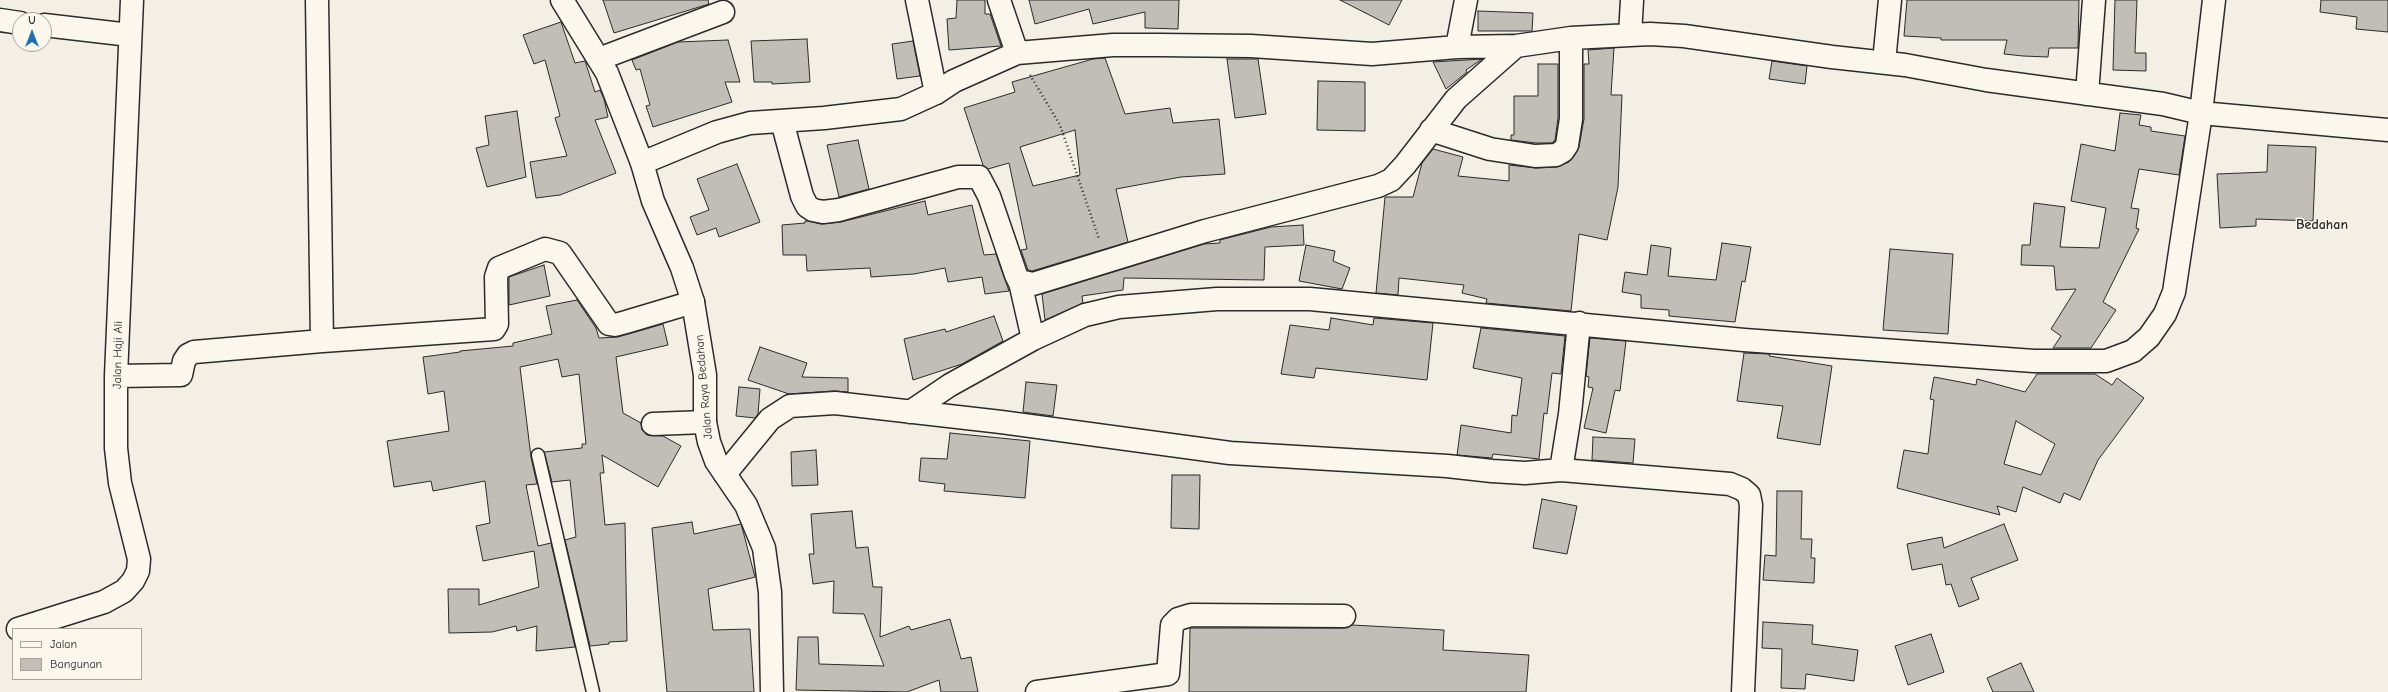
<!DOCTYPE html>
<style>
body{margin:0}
#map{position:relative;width:2388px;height:692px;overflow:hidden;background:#f3efe4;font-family:"Comic Neue",sans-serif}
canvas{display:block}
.legend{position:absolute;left:12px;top:628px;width:130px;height:52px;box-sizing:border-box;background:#fbf7ec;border:1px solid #a8a59f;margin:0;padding:5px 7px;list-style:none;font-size:12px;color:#2b2b2b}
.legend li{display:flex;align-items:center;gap:8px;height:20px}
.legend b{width:20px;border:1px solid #a8a59f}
.north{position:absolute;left:12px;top:12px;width:40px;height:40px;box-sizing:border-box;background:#fbf7ec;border:1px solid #a8a59f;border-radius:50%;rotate:0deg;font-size:11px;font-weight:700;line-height:16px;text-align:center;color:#2b2b2b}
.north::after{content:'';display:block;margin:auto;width:14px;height:18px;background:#1f6fb2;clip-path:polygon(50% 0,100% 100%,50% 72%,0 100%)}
</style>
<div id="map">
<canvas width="2388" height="692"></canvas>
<ul class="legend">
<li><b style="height:5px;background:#fbf7ec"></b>Jalan</li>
<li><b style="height:11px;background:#c0beb6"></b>Bangunan</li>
</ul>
<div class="north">U</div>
</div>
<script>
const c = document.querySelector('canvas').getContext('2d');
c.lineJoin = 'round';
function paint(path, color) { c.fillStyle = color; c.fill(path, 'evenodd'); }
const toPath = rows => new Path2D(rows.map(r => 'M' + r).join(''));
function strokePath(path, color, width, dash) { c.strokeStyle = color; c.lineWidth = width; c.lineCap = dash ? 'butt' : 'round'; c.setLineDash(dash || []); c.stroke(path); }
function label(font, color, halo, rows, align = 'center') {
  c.font = font + ' "Comic Neue",sans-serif'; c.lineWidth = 3; c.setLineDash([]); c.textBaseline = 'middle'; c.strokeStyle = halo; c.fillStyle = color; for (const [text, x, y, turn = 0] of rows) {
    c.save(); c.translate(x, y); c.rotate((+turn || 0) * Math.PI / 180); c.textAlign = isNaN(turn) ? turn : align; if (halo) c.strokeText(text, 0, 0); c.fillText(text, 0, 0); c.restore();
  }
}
const building = toPath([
 [603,0,708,0,709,4,614,33,603,0],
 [957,0,985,0,985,14,990,14,1001,46,949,50,947,19,956,18,957,0],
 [1029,0,1179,0,1178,29,1145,28,1145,12,1093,24,1089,9,1035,24,1029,0],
 [1340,0,1402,0,1389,25,1340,0],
 [1907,0,2079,0,2078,48,2049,48,2048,57,2023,56,2004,54,2007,40,1941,40,1941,38,1904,36,1907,0],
 [2115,0,2137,0,2135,53,2146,53,2146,71,2113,70,2115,0],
 [2321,0,2388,0,2388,32,2356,29,2357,17,2320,12,2321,0],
 [1478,11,1533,13,1532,31,1478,31,1478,11],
 [561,22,575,63,585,61,595,92,600,90,604,99,608,117,595,120,616,173,560,195,536,198,530,162,567,156,555,118,560,116,545,60,534,64,523,35,561,22],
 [807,39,810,82,772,84,772,82,754,82,751,41,807,39],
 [728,40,740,82,725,82,732,102,653,127,646,106,650,105,640,69,636,70,632,60,678,42,728,40],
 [913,41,920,76,897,79,892,44,913,41],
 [1614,48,1611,95,1622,95,1618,187,1607,240,1579,234,1571,311,1486,303,1487,299,1462,293,1464,285,1399,278,1398,295,1376,293,1385,197,1413,197,1422,163,1433,149,1463,157,1458,176,1509,181,1509,165,1536,168,1557,167,1569,162,1579,147,1584,119,1584,64,1589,64,1588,50,1614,48],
 [1105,58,1125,114,1170,108,1173,123,1219,119,1225,174,1181,177,1116,189,1128,242,1032,271,1028,270,1021,250,1027,249,1009,163,988,169,983,165,964,108,1015,92,1012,82,1093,59,1105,58],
 [1075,130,1080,175,1033,186,1020,147,1075,130],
 [1227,59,1258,59,1266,114,1235,118,1227,59],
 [1482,59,1466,70,1467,72,1446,89,1433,62,1482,59],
 [1772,61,1807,66,1805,84,1769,79,1772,61],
 [1538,64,1558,64,1558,118,1555,140,1552,143,1536,143,1511,140,1511,135,1514,135,1514,96,1538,96,1538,64],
 [1318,81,1365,82,1365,131,1317,130,1318,81],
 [517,111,526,177,487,187,476,148,489,145,485,116,517,111],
 [2120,113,2141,115,2139,125,2151,127,2151,131,2185,136,2179,175,2139,169,2131,208,2139,209,2136,228,2139,229,2103,302,2116,310,2091,348,2053,348,2061,336,2051,329,2076,289,2056,290,2054,266,2021,265,2022,245,2030,245,2034,203,2065,207,2060,247,2099,248,2106,208,2071,201,2081,144,2115,151,2120,113],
 [858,140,869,189,839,197,827,145,858,140],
 [2268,145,2316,147,2313,221,2256,219,2256,226,2220,228,2217,174,2267,172,2268,145],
 [737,164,760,222,719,237,716,228,697,235,690,217,709,210,697,179,737,164],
 [925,201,928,215,972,205,984,255,996,254,1009,291,985,294,982,277,948,282,945,268,914,274,871,277,870,268,807,271,806,255,783,255,782,225,805,223,805,221,808,221,821,224,841,222,925,201],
 [1303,225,1304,245,1265,247,1264,280,1124,278,1123,290,1082,296,1083,303,1045,320,1042,294,1204,244,1220,243,1220,240,1271,227,1303,225],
 [1722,243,1751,247,1745,282,1742,281,1735,322,1669,316,1669,310,1641,308,1641,295,1622,292,1625,272,1647,275,1651,245,1671,248,1668,276,1716,280,1722,243],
 [1306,245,1335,251,1333,261,1350,268,1342,289,1299,281,1306,245],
 [1890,249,1953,254,1948,334,1883,330,1890,249],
 [544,265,550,296,509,305,509,277,544,265],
 [577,300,596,328,599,338,618,337,663,324,668,345,616,357,623,413,641,423,642,430,647,435,663,436,681,446,658,487,602,455,604,473,600,473,605,525,625,523,627,641,609,642,609,644,590,646,565,540,576,537,570,480,552,482,544,452,582,448,582,444,586,444,579,374,562,377,558,359,520,367,531,457,537,484,526,485,538,546,551,543,575,647,536,651,537,626,517,631,516,626,492,632,449,633,448,589,479,589,479,605,539,587,534,551,483,561,476,526,490,523,485,481,433,491,431,481,394,487,387,441,449,431,444,391,428,394,423,357,460,352,460,351,513,346,513,343,552,334,546,306,577,300],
 [994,316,1003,341,962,364,913,380,904,339,945,329,946,332,994,316],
 [1331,318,1373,325,1374,318,1433,323,1427,380,1316,368,1314,378,1281,374,1290,325,1329,330,1331,318],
 [1481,328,1565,336,1561,374,1552,373,1547,414,1544,413,1539,459,1493,454,1492,458,1457,455,1461,425,1511,433,1512,415,1517,416,1522,378,1473,368,1481,328],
 [1590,338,1626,341,1620,391,1615,390,1606,433,1584,428,1593,388,1588,387,1589,377,1586,376,1590,338],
 [760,347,807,363,802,377,848,378,848,392,834,391,789,394,748,380,760,347],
 [1744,353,1770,354,1769,356,1832,366,1820,445,1777,438,1783,406,1737,401,1744,353],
 [2037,374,2095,374,2112,385,2117,378,2144,398,2098,460,2080,500,2064,493,2060,503,2023,487,2016,512,1997,506,2000,515,1897,488,1904,450,1928,454,1934,400,1930,399,1934,377,1976,385,1977,379,2025,392,2037,374],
 [2016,421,2055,444,2041,475,2004,464,2016,421],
 [1026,382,1057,385,1053,416,1023,412,1026,382],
 [739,387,760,389,758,414,755,418,736,416,739,387],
 [950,433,1030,441,1025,498,944,491,945,484,919,481,921,458,947,459,950,433],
 [1593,437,1635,439,1633,463,1592,460,1593,437],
 [816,450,818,485,792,486,791,452,816,450],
 [1172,475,1200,475,1199,529,1171,528,1172,475],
 [1777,491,1802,491,1801,539,1812,539,1811,558,1815,558,1814,583,1763,580,1765,555,1776,556,1777,491],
 [1542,499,1577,506,1567,554,1533,548,1542,499],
 [852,511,856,548,868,547,873,587,882,587,880,637,909,626,911,630,950,619,961,659,971,657,978,692,941,692,939,680,907,692,796,690,798,637,818,637,819,664,884,666,864,614,833,613,834,581,813,584,809,554,814,554,811,514,852,511],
 [692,522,694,534,741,524,743,531,755,577,708,589,713,630,750,629,754,692,667,692,652,528,692,522],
 [2004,524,2018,560,1971,578,1979,599,1959,607,1951,584,1946,585,1942,564,1912,570,1907,544,1942,537,1944,548,2004,524],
 [1763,622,1813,625,1812,644,1858,650,1854,681,1806,674,1805,689,1781,688,1782,649,1762,648,1763,622],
 [1352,625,1444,630,1443,650,1529,655,1526,692,1189,692,1190,628,1344,628,1352,625],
 [1931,634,1944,672,1908,685,1895,646,1931,634],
 [2021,663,2034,692,1993,692,1987,678,2021,663]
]);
paint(building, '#c0beb6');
strokePath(building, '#2b2b2b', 1);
const service = toPath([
 [538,455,593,692]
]);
const minor = toPath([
 [317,0,322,341],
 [917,0,936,93],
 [999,0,1017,53],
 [0,20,20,23],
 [44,25,130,35],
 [1630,35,1632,0],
 [1457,47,1466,0],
 [599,59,723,12],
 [1884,62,1890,0],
 [2087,94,2094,0],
 [782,121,802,196,807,206,813,210,823,212,839,210,958,177,979,177,989,196,1016,275,1019,281,1033,284,1205,231,1378,186,1391,180,1405,165,1456,99,1516,46],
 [1431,130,1490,149,1535,156,1556,155,1563,151,1567,145,1571,119,1571,38],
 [642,163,717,132,750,123,824,118,901,109,936,93,954,81,1017,53,1113,45,1159,45,1251,46,1372,54,1457,47,1516,46,1571,38,1650,34,1684,36,1832,57,1905,65,1986,80,2163,104,2201,113,2388,130],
 [1020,282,1033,339],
 [116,376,181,375,184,361,188,355,194,352,322,341,494,329,497,324,496,277,499,268,545,249,560,253,609,324,615,325,626,322,693,302],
 [910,412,950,385,1033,339,1085,315,1119,307,1217,299,1310,299,1744,340,2034,361,2106,361,2133,351,2149,337,2165,314,2174,292,2201,113,2214,0],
 [653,424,705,422],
 [1561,470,1570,414,1579,323],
 [725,474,770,419,790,406,835,403,1001,422,1230,453,1447,466,1492,471,1525,473,1561,470,1730,484,1742,489,1749,495,1751,505,1743,692],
 [18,629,104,602,124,591,133,581,138,571,139,559,120,483,116,448,116,376,132,0],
 [1037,692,1168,674,1172,625,1178,619,1191,615,1344,616]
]);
const tertiary = toPath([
 [562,0,607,73,642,163,653,201,682,268,693,302,705,375,705,422,709,442,716,461,746,505,764,548,770,592,772,692]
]);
strokePath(service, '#2b2b2b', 15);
strokePath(minor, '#2b2b2b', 25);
strokePath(tertiary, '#2b2b2b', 25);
strokePath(toPath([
 [1030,75,1060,125,1099,239]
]), '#2b2b2b', 2.5, [1, 3]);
strokePath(service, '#fbf7ec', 12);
strokePath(minor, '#fbf7ec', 22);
strokePath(tertiary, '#fbf7ec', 22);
label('12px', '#2b2b2b', '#fbf7ec', [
 ["Jalan Haji Ali",118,355,-89],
 ["Jalan Raya Bedahan",704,387,-95]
]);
label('bold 14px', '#2b2b2b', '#fbf7ec', [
 ["Bedahan",2322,225]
]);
</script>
